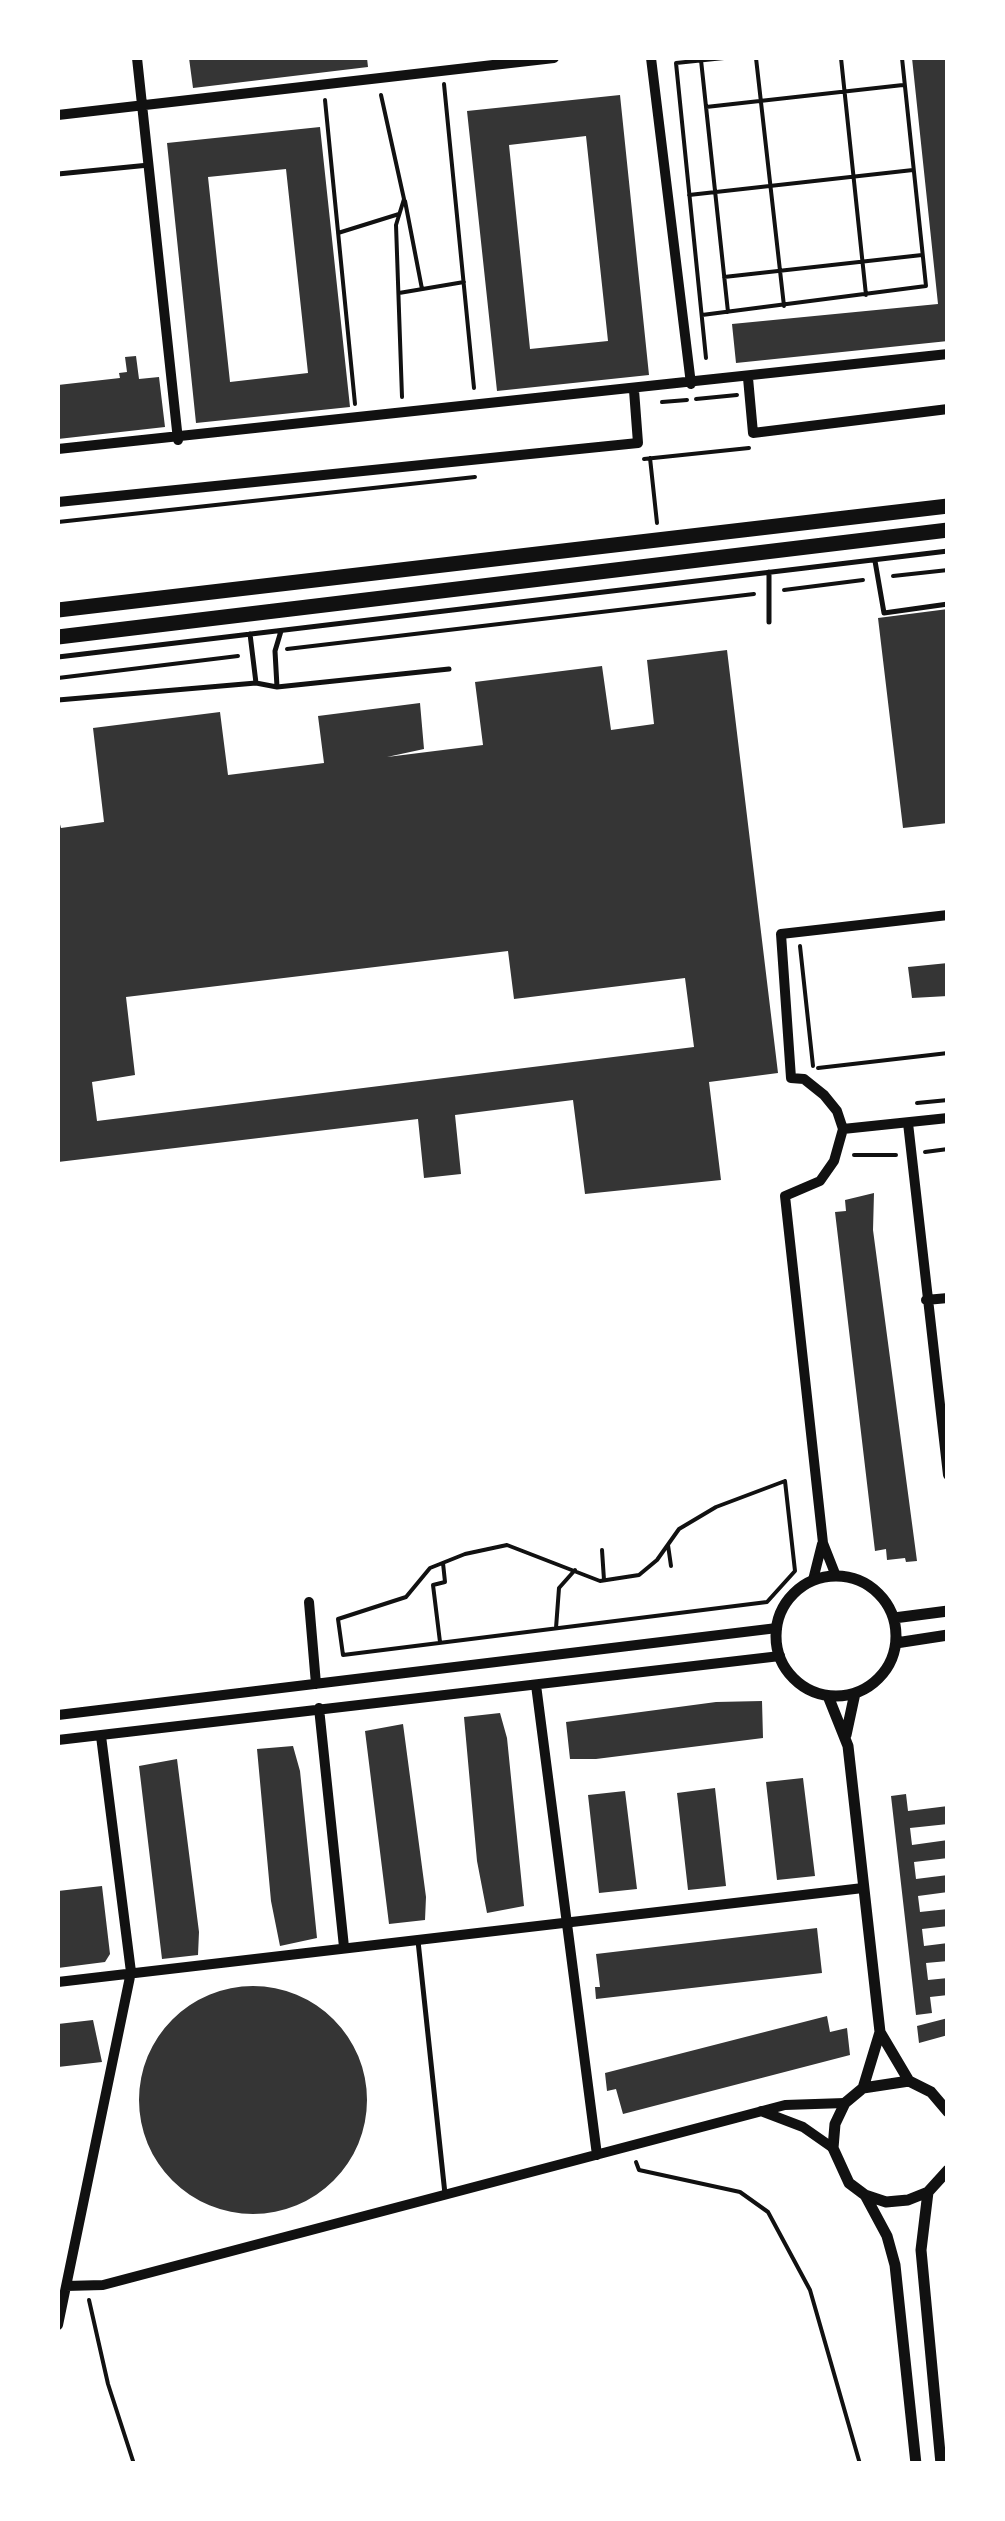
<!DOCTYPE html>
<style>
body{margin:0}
#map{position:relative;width:1005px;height:2521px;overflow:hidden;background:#fff;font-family:"Titillium Web",sans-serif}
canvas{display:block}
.frame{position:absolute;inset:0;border:60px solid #fff;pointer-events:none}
</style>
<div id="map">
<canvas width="1005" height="2521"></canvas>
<div class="frame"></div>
</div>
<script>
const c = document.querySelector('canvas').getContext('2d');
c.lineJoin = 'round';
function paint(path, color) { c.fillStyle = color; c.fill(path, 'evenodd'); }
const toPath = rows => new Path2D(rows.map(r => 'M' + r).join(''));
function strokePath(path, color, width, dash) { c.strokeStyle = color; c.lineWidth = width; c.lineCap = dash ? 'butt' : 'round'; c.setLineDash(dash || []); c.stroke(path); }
paint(toPath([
 [189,58,367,58,368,67,193,88],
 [912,58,948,58,948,341,736,363,732,324,938,304],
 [620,95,649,375,497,391,467,111],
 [586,136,608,341,530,349,509,145],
 [320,127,350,407,196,423,167,143],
 [286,169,308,373,230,382,208,177],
 [136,356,139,379,159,377,165,427,58,439,58,385,120,378,119,373,127,372,125,357],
 [948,609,948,823,903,828,878,618],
 [727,650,778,1073,709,1082,721,1180,585,1194,573,1100,455,1115,461,1174,424,1178,418,1119,58,1162,58,817,61,828,104,822,93,728,220,712,228,775,324,763,318,716,420,703,424,749,387,757,483,745,475,682,602,666,611,730,654,724,647,660],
 [508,951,514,999,685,978,694,1047,97,1121,92,1082,135,1075,126,997],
 [948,963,948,996,912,998,908,967],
 [874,1193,873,1230,917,1561,906,1562,905,1558,887,1560,886,1549,875,1551,835,1212,846,1211,845,1200],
 [762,1701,763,1738,596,1759,570,1759,566,1722,716,1702],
 [500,1713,507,1738,524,1906,487,1913,477,1861,464,1717],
 [403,1724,426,1897,425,1920,389,1924,365,1731],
 [293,1746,300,1771,317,1938,280,1946,271,1901,257,1749],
 [177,1759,199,1932,198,1955,162,1959,139,1766],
 [803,1778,815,1876,777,1880,766,1782],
 [715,1788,726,1886,688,1890,677,1793],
 [625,1791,637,1889,599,1893,588,1795],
 [906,1794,908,1811,948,1806,948,1824,910,1828,912,1845,948,1840,948,1858,914,1862,916,1879,948,1875,948,1892,918,1896,920,1912,948,1909,948,1926,922,1929,924,1946,948,1943,948,1961,926,1963,928,1980,948,1978,948,1995,930,1997,932,2013,916,2015,891,1796],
 [102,1886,110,1954,105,1962,58,1968,58,1891],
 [817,1928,822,1973,596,1999,595,1987,600,1987,596,1954],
 '139 2100a114 114 0 1 1 228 0a114 114 0 1 1-228 0Z',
 [827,2016,830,2032,847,2028,850,2055,623,2114,616,2089,607,2091,605,2073],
 [948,2018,948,2035,919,2043,917,2026],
 [93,2020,102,2062,58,2067,58,2024]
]), '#353535');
strokePath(toPath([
 [756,58,784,306],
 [841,58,866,295],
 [701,60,728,312],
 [444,84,474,388],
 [381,95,404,199,396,225,402,397],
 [325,100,355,404],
 [706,107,903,85],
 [689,195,913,170],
 [405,201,422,289],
 [338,233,399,214],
 [724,277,922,255],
 [399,293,464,282],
 [702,315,926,286,902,58],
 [706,358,676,63,724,58],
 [696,399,737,395],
 [662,402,687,400],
 [650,458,657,523],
 [644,459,749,448],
 [58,522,475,477],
 [893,576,948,570],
 [784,590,863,580],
 [287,649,754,594],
 [58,678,238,656],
 [800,946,813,1066],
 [818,1068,948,1053],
 [917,1103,948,1100],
 [925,1152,948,1149],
 [854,1155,896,1155],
 [785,1481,795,1571,767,1602,343,1655,338,1619,406,1597,430,1568,465,1554,507,1545,600,1581,639,1575,657,1560,679,1529,716,1507,785,1481],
 [668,1545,671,1566],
 [602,1550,604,1580],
 [556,1628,559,1588,575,1570],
 [440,1642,433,1585,445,1582,443,1563],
 [636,2162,639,2170,740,2192,768,2212,810,2290,860,2464],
 [89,2300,108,2384,134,2464]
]), '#111', 4);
strokePath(toPath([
 [58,174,149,165],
 [875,561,884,613,948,604],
 [769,572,769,622],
 [250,634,256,683],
 [58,657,948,551],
 [277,687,275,651,281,631],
 [58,700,256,683,277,687,449,669],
 [418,1941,445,2194]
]), '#111', 5);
strokePath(toPath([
 [137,58,178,440],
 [651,58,691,384],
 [58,115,554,58],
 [748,378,753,433,948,409],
 [58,449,948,354],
 [58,502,638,443,634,390],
 [908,1123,948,1475],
 [843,1129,948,1118],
 [926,1300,948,1298],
 [836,1576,823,1543,785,1196,820,1181,834,1161,843,1129,837,1111,824,1095,804,1079,791,1078,781,934,948,915],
 [813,1580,822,1544],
 [309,1602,316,1684],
 [536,1685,597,2155],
 [319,1708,344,1947],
 [58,1715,777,1628],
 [58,1740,780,1656],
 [58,1982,863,1888],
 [761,2111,803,2127,833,2148],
 [66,2286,103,2285,785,2105,845,2103],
 [58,2325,131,1972,101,1736]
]), '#111', 10);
strokePath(toPath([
 '776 1636a60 60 0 1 1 120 0a60 60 0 1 1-120 0Z',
 [894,1618,948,1611],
 [896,1643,948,1635],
 [828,1696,848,1746,880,2032,909,2081],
 [846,1735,855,1693],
 [863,2088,880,2032],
 [948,2112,931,2092,909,2081,863,2088,845,2103,835,2124,833,2148,849,2183,865,2195,886,2202,908,2200,928,2192,948,2170],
 [928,2192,921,2250,941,2464],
 [865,2195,887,2236,895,2265,916,2464]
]), '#111', 11);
strokePath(toPath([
 [58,610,948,506],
 [58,637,948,530]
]), '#111', 15);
</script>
